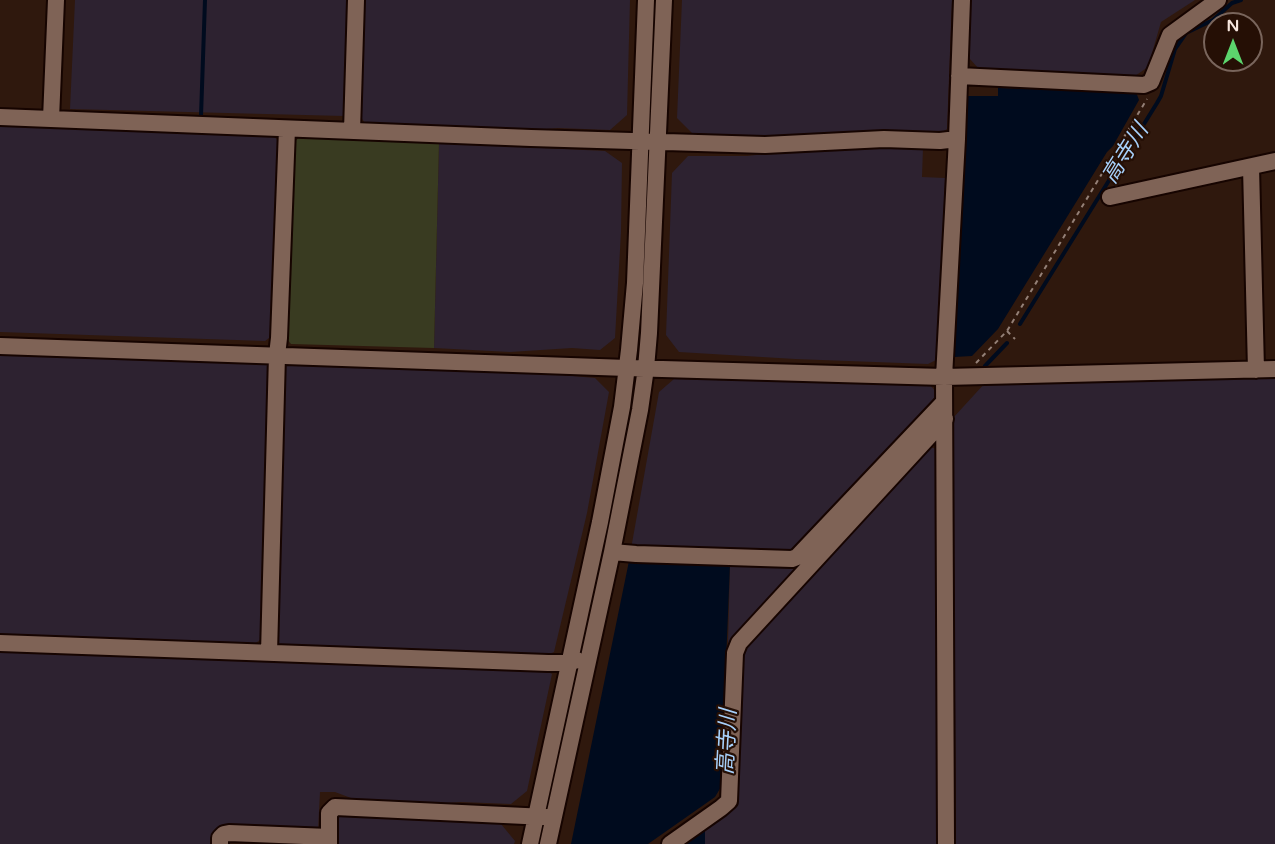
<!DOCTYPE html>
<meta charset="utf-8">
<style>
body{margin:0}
#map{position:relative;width:1275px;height:844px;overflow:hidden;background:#2f180d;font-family:"Varela Round",sans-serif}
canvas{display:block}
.north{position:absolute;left:1203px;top:12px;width:60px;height:60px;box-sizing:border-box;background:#250f05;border:2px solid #79655c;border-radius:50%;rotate:0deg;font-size:16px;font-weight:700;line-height:24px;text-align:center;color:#f7e7df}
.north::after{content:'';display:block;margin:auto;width:21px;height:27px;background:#5cd56d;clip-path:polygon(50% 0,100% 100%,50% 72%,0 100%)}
</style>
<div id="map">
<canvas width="1275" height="844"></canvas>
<div class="north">N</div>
</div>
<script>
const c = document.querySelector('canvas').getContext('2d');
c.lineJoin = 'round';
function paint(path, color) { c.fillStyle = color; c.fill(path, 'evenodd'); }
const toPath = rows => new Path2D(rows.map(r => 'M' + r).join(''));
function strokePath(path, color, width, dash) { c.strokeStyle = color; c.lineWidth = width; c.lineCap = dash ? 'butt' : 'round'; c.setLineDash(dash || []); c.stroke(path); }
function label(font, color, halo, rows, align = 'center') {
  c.font = font + ' "Varela Round","Noto Sans JP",sans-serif'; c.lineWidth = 4.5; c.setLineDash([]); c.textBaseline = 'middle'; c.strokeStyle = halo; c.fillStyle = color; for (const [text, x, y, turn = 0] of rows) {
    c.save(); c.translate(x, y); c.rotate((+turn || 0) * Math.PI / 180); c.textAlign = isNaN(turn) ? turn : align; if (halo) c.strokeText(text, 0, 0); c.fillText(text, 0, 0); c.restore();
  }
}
paint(toPath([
 [75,0,348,0,344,116,70,109],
 [365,0,630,0,627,115,610,130,558,128,535,130,493,129,365,123,360,116],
 [682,0,952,0,947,129,940,134,786,139,692,133,677,118],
 [971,0,1195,0,1161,22,1148,67,1135,76,979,69,969,58],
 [0,126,273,136,279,141,272,336,265,341,0,332],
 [439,143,605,151,622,163,621,232,615,338,600,350,572,348,510,352,434,348],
 [892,146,923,148,922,177,945,178,938,359,928,364,795,359,679,352,666,335,672,173,688,156,747,156,783,152],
 [0,352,266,362,270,367,260,640,253,645,0,636],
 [289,361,509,370,595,378,609,392,587,513,554,652,543,657,279,647,273,639,282,367],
 [1275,375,1275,844,956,844,953,418,985,383],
 [674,379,930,385,938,394,920,413,926,446,937,449,940,844,705,844,705,827,735,804,735,644,728,643,730,563,629,560,659,392],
 [0,650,545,670,552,674,527,791,511,804,461,802,433,804,359,801,335,792,320,792,318,831,224,828,214,844,0,844],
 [341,816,501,824,515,841,514,844,336,844,336,820]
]), '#2d2230');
paint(toPath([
 [300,137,439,143,434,348,291,344,286,338,295,141]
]), '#393b21');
paint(toPath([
 [998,88,1136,92,1139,100,1113,146,1107,152,998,329,972,356,954,357,968,96,998,96],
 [629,561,730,564,721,787,715,797,648,844,571,844],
 [705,827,705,844,679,844]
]), '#000b1e');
strokePath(toPath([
 [201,116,205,0],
 [1020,324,1157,103,1161,96,1175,49,1186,33,1213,20,1232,3,1241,0],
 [985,366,1007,343]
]), '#000b1e', 4);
const minor = toPath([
 [959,76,1144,85,1151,82,1170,35,1218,0],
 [0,117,531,138,765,145,884,139,940,141,957,139],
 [51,119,56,0],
 [352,131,356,0],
 [1251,167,1256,370],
 [1110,197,1275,161],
 [0,346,627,368,944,377,1275,369],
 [612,552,636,554,792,559,797,557,944,402],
 [0,643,548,663,569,663,577,660],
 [269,653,277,355,279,338,287,129],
 [220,844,220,838,224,834,229,833,329,837],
 [329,844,329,813,335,807,546,817],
 [530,844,600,522,622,407,629,350,635,283,646,0],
 [548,844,612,552,640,410,646,368,649,333,664,0],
 [670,844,721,808,729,801,735,653,739,643,945,419],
 [946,844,944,377,957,139,962,0]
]);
strokePath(minor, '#160400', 20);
strokePath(toPath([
 [1007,331,1015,339],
 [976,363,1007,331,1147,99]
]), '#948077', 2, [4.5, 4.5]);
strokePath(minor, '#7f6356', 16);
label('italic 22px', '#a7d1fb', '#250f05', [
 ["高寺川",1126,154,-58],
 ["高寺川",728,742,-87]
]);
</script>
